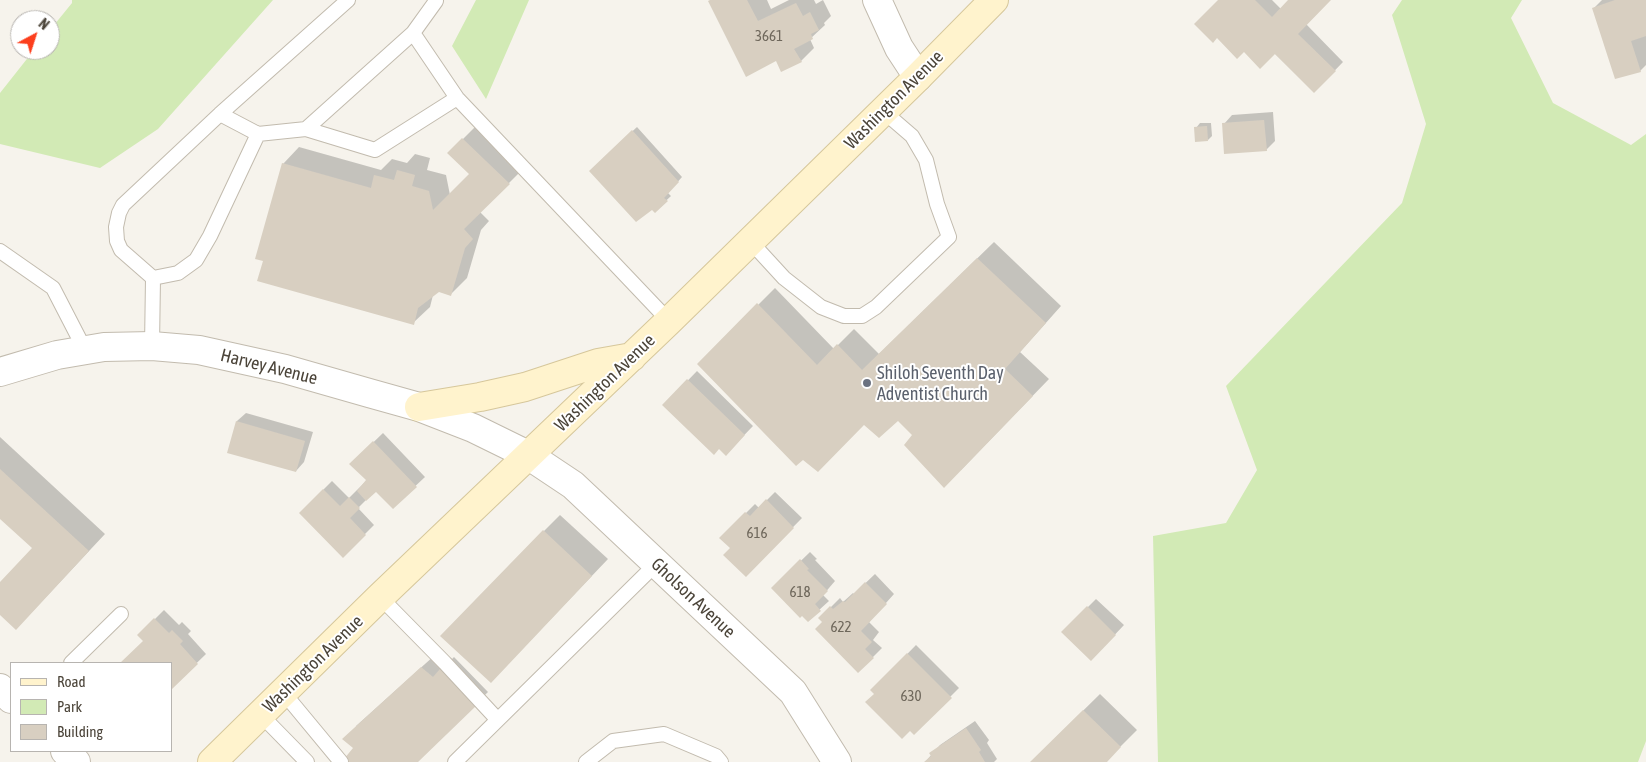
<!DOCTYPE html>
<style>
body{margin:0}
#map{position:relative;width:1646px;height:762px;overflow:hidden;background:#f6f3ec;font-family:"Asap Condensed",sans-serif}
canvas{display:block}
.legend{position:absolute;left:10px;top:662px;width:162px;height:90px;box-sizing:border-box;background:#fff;border:1px solid #b7b4b0;margin:0;padding:6px 9px;list-style:none;font-size:15px;color:#4b4439}
.legend li{display:flex;align-items:center;gap:10px;height:25px}
.legend b{width:25px;border:1px solid #b7b4b0}
.north{position:absolute;left:10px;top:10px;width:50px;height:50px;box-sizing:border-box;background:#fff;border:1px solid #b7b4b0;border-radius:50%;rotate:40deg;font-size:14px;font-weight:700;line-height:20px;text-align:center;color:#4b4439}
.north::after{content:'';display:block;margin:auto;width:18px;height:22px;background:#fc3f1d;clip-path:polygon(50% 0,100% 100%,50% 72%,0 100%)}
</style>
<div id="map">
<canvas width="1646" height="762"></canvas>
<ul class="legend">
<li><b style="height:6px;background:#fff3cd"></b>Road</li>
<li><b style="height:14px;background:#d2eab5"></b>Park</li>
<li><b style="height:14px;background:#d8cfc1"></b>Building</li>
</ul>
<div class="north">N</div>
</div>
<script>
const c = document.querySelector('canvas').getContext('2d');
c.lineJoin = 'round';
function paint(path, color) { c.fillStyle = color; c.fill(path, 'evenodd'); }
const toPath = rows => new Path2D(rows.map(r => 'M' + r).join(''));
function strokePath(path, color, width, dash) { c.strokeStyle = color; c.lineWidth = width; c.lineCap = dash ? 'butt' : 'round'; c.setLineDash(dash || []); c.stroke(path); }
function label(font, color, halo, rows, align = 'center') {
  c.font = font + ' "Asap Condensed",sans-serif'; c.lineWidth = 4; c.setLineDash([]); c.textBaseline = 'middle'; c.strokeStyle = halo; c.fillStyle = color; for (const [text, x, y, turn = 0] of rows) {
    c.save(); c.translate(x, y); c.rotate((+turn || 0) * Math.PI / 180); c.textAlign = isNaN(turn) ? turn : align; if (halo) c.strokeText(text, 0, 0); c.fillText(text, 0, 0); c.restore();
  }
}
paint(toPath([
 [72,0,273,0,158,129,100,168,0,144,0,93,34,50,50,50,50,30,72,3],
 [476,0,529,0,486,99,452,46],
 [1402,0,1522,0,1511,18,1553,103,1631,145,1646,134,1646,741,1638,762,1158,762,1153,536,1226,523,1257,470,1226,386,1402,203,1426,124,1392,15]
]), '#d2eab5');
paint(toPath([
 [711,0,767,0,771,9,789,0,814,0,816,4,823,0,831,16,824,23,825,25,810,39,814,48,801,61,776,59],
 [1220,0,1272,0,1281,9,1290,0,1330,0,1306,24,1343,62,1314,92],
 [1602,0,1646,0,1646,65,1640,71,1594,8],
 [1273,112,1275,141,1266,150,1224,124,1232,115],
 [480,122,526,166,480,212,489,221,481,230,467,278,451,294,439,291,433,295,430,307,413,323,264,260,283,164,299,147,381,170,392,159,407,163,415,154,430,158,427,170,446,175,450,195,470,174,449,153],
 [1200,123,1211,123,1212,136,1208,140,1196,128],
 [637,127,682,177,668,193,671,196,655,211,590,171],
 [994,242,1061,306,1020,352,1049,379,961,470,914,435,898,420,864,424,699,364,775,288,834,349,854,329,879,354],
 [697,371,753,426,726,454,664,405],
 [246,413,313,432,304,462,296,471,229,452,237,421],
 [383,433,425,477,393,507,376,490,358,508,374,525,343,556,300,513,332,481,349,498,367,480,351,464],
 [0,437,105,534,32,612,0,614,0,584,33,548,0,517],
 [775,492,802,518,746,575,731,548,721,538,755,504,759,508],
 [560,515,608,559,507,665,544,531],
 [810,552,817,559,815,560,835,581,823,595,829,601,808,620,773,588],
 [875,574,894,594,869,622,879,632,873,640,882,648,858,672,820,618,840,598,843,602,853,593,854,594],
 [1096,599,1124,625,1091,660,1063,632],
 [164,610,179,625,182,622,191,631,188,634,206,654,171,688,171,663,122,663,144,641,139,635],
 [916,645,959,688,914,733,872,690],
 [435,655,447,664,454,657,488,692,416,762,348,762,354,748,356,726],
 [1100,694,1137,730,1105,762,1031,762],
 [975,721,989,740,987,743,997,759,994,762,925,762,940,745]
]), '#0003');
paint(toPath([
 [710,0,747,0,758,21,796,3,803,16,810,12,819,30,811,34,813,39,794,49,802,62,781,72,776,61,746,77,708,1],
 [1218,0,1255,0,1272,17,1288,0,1331,0,1298,34,1336,71,1314,93,1275,54,1260,69,1244,52,1237,59,1217,38,1213,43,1194,24],
 [1615,0,1646,0,1646,36,1631,41,1641,72,1615,79,1592,8],
 [1264,120,1267,151,1224,154,1222,123],
 [1207,126,1208,141,1195,142,1194,127],
 [632,130,679,182,664,198,668,201,655,213,652,210,636,222,589,171],
 [462,138,510,184,464,229,473,239,465,248,451,296,439,292,418,308,414,325,257,281,263,261,255,259,282,163,371,188,374,175,394,180,397,170,415,175,412,186,429,191,433,210,469,174,447,153],
 [977,258,1046,323,1005,369,1033,396,944,488,904,445,912,435,898,421,879,438,864,425,818,472,803,460,796,466,697,364,757,303,817,365,837,344,862,370],
 [687,379,745,435,726,456,719,449,714,455,662,405],
 [236,421,305,441,296,472,227,453],
 [373,441,417,487,393,509,376,492,366,501,357,491,366,480,349,464],
 [0,469,89,551,16,630,0,615,0,582,32,548,0,519],
 [323,489,340,506,349,497,360,508,350,518,366,535,343,558,299,513],
 [766,499,794,528,746,577,723,555,730,548,719,538,745,512,750,516],
 [543,530,592,576,491,683,440,636],
 [800,559,809,569,807,570,828,591,815,604,821,611,808,622,802,616,800,618,771,588],
 [865,582,887,604,861,631,872,642,865,649,874,658,858,673,815,629,822,622,818,618,830,606,833,609,843,601,845,602],
 [1087,606,1116,635,1091,661,1061,632],
 [154,618,169,633,172,630,183,641,180,644,198,664,171,690,171,663,120,663,143,641,137,635],
 [907,653,952,698,914,735,910,731,902,739,865,702,874,694,870,690],
 [421,667,433,677,440,669,476,706,418,762,346,762,344,759,353,748,342,739],
 [1083,710,1121,747,1107,762,1030,762],
 [966,728,981,750,979,752,985,762,924,762,931,756,929,753]
]), '#d8cfc1');
const lane = toPath([
 [435,0,436,1,413,33,457,98,669,321],
 [220,114,258,134,306,129,375,150,457,98],
 [306,129,413,33],
 [750,241,784,278,821,307,844,316,862,316,876,307,949,237,937,204,926,160,912,136,883,111],
 [0,251,53,288,85,350],
 [153,278,178,273,196,260,210,236,258,134],
 [152,346,153,278,121,250,117,241,116,227,119,213,123,205,220,114,348,0],
 [380,597,445,663,497,719],
 [71,663,121,614],
 [283,692,341,762],
 [261,715,307,762],
 [455,762,657,563],
 [586,762,613,741,664,734,716,756,721,762]
]);
const street = toPath([
 [877,0,899,48,918,77],
 [0,372,57,355,104,347,152,346,199,350,285,369,369,393,419,407,473,428,528,455,573,485,793,692,837,762],
 [0,688,11,699],
 [65,751,76,762]
]);
const secondary = toPath([
 [419,407,480,397,525,387,598,363,632,357],
 [212,762,380,597,669,321,918,77,994,0]
]);
strokePath(lane, '#c2bbae', 16);
strokePath(street, '#c2bbae', 30);
strokePath(secondary, '#d6c79b', 30);
strokePath(lane, '#fff', 14);
strokePath(street, '#fff', 28);
strokePath(secondary, '#fff3cd', 28);
for (const [x, y, r, color] of [
 [867,383,5,"#6b7280"]
]) { const dot = new Path2D(); dot.arc(x, y, r, 0, 2 * Math.PI); c.fillStyle = color; c.fill(dot); strokePath(dot, '#fff', 2); }
label('15px', '#6e675b', null, [
 ["3661",769,36],
 ["616",757,533],
 ["618",800,592],
 ["622",841,627],
 ["630",911,696]
]);
label('18px', '#4b4439', '#fff', [
 ["Washington Avenue",894,100,-45],
 ["Harvey Avenue",269,367,14],
 ["Washington Avenue",605,383,-44],
 ["Gholson Avenue",693,598,43],
 ["Washington Avenue",313,664,-44]
]);
label('18px', '#5b616d', '#fff', [
 ["Shiloh Seventh Day",877,373],
 ["Adventist Church",877,394]
], 'left');
</script>
